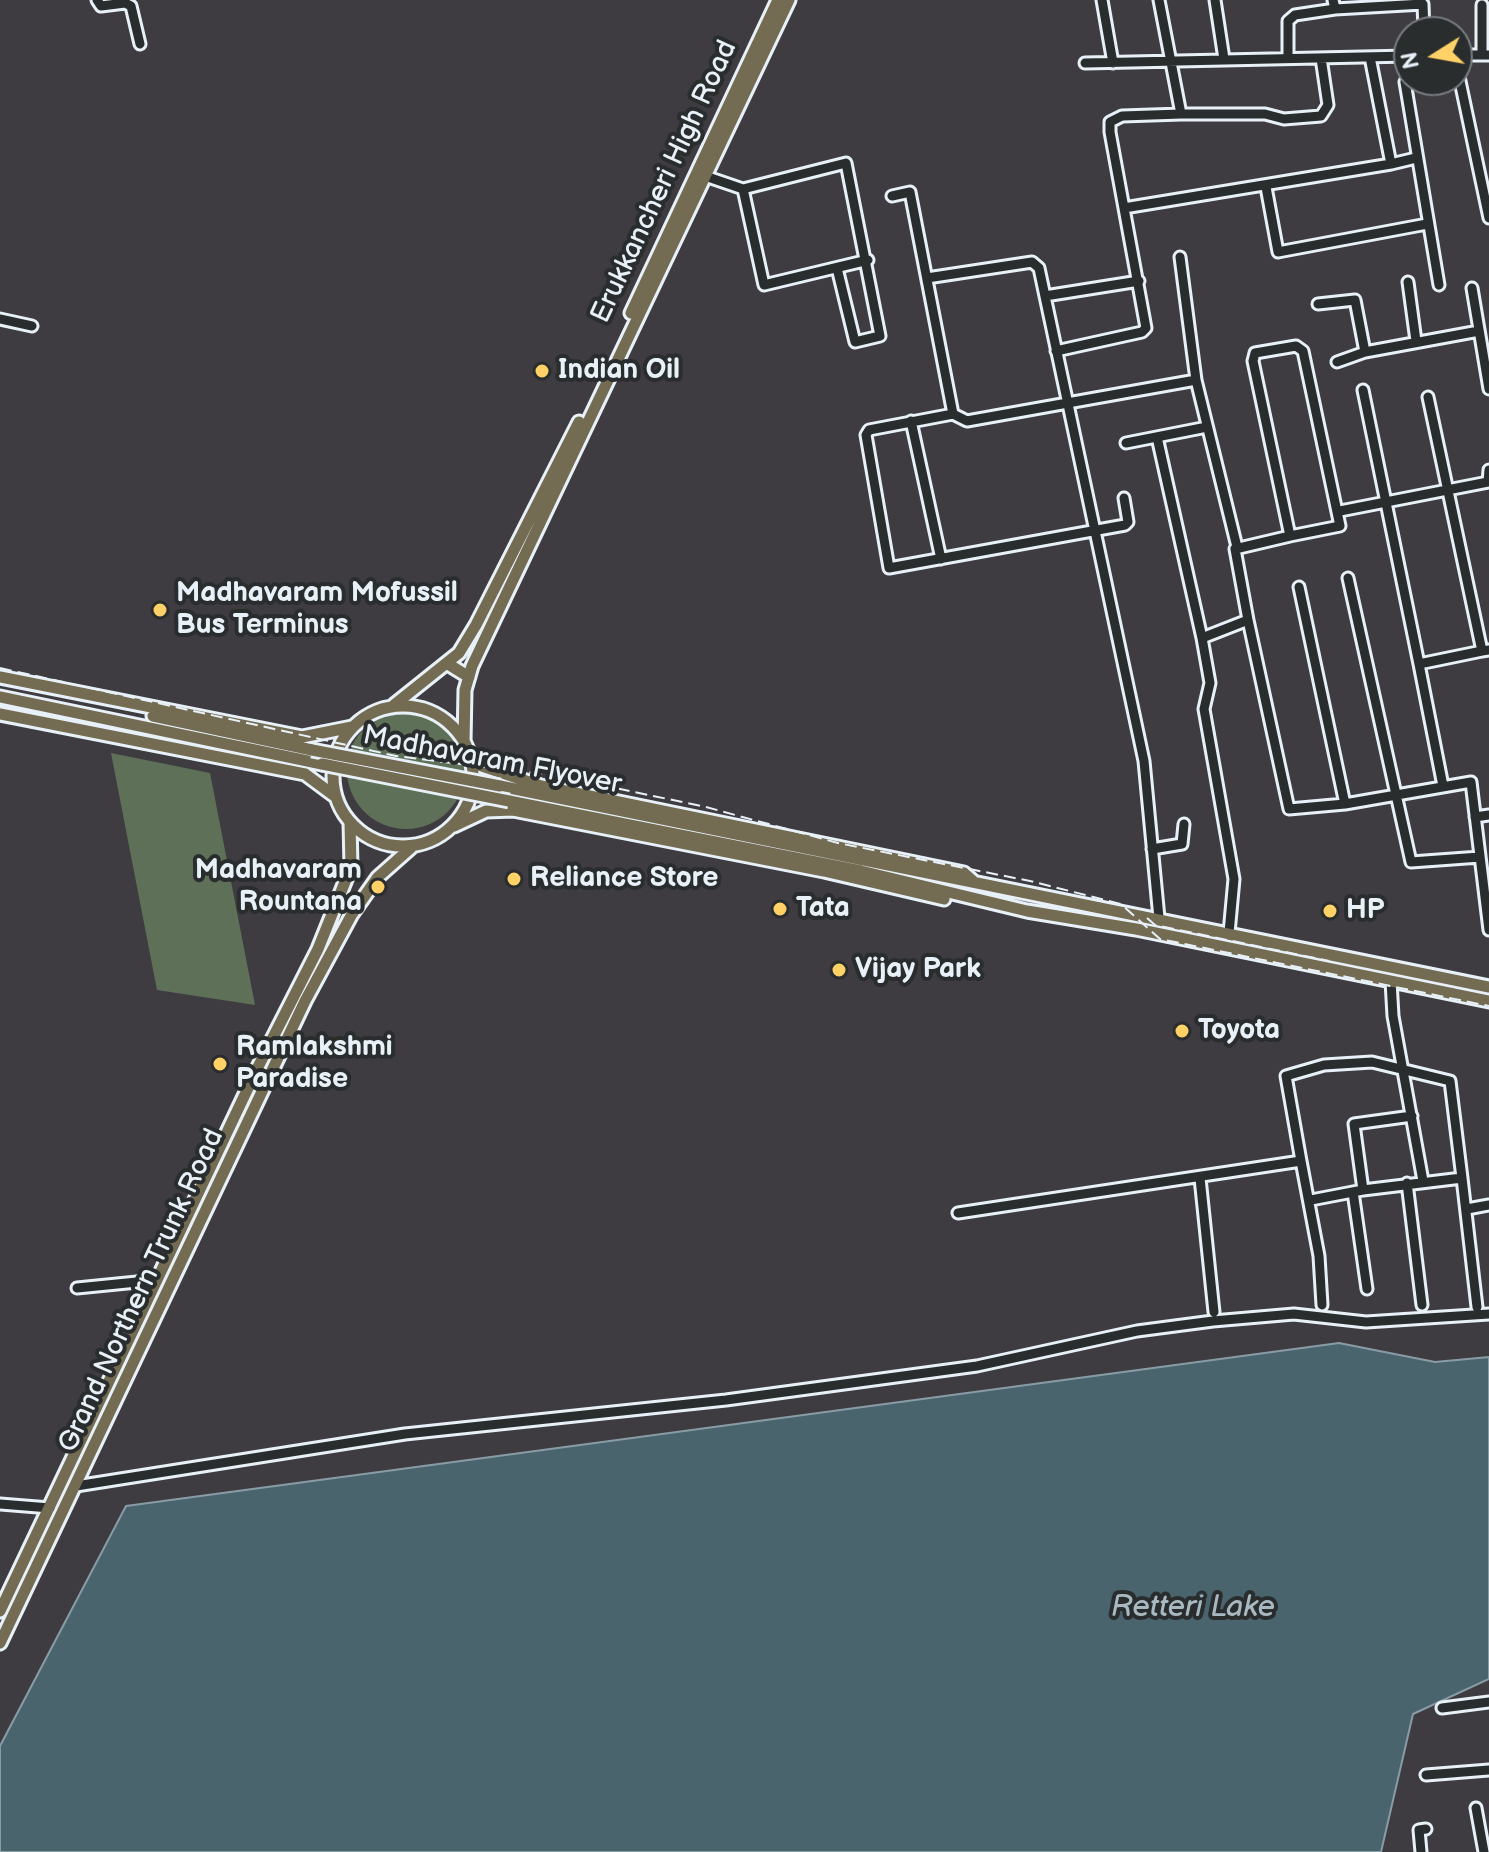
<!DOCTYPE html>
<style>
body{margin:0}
#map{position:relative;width:1489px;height:1852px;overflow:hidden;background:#3e3c41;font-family:"Balsamiq Sans",sans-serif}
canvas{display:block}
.north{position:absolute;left:1393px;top:16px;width:80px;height:80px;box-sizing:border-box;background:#2a2d2e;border:2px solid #767b7f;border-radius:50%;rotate:259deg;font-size:22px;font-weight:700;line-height:32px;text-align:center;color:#e8f1f8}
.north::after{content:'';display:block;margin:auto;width:28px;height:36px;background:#ffd166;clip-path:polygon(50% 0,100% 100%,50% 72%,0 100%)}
</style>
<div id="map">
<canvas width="1489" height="1852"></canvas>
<div class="north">N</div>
</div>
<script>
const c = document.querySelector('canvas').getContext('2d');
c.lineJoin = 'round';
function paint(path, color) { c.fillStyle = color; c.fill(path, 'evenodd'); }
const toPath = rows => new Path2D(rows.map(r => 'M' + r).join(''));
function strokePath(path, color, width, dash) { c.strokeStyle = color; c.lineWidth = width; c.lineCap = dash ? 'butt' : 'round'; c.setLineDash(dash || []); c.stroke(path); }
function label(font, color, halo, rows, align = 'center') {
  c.font = font + ' "Balsamiq Sans",sans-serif'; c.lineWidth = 8; c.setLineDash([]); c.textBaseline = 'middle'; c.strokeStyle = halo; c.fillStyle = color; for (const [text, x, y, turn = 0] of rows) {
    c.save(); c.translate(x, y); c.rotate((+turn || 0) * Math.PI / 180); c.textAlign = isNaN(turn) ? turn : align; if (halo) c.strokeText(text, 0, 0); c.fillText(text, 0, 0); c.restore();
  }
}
paint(toPath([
 '347 770a59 59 0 1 1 118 0a59 59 0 1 1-118 0Z',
 [111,753,210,773,255,1005,157,990]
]), '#5f7059');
const water = toPath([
 [1339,1343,1435,1362,1489,1357,1489,1679,1413,1714,1381,1852,0,1852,0,1746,126,1506,1339,1343]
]);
paint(water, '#4a646e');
strokePath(water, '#899ca5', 2);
const minor = toPath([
 [97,0,101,6,125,3,131,6,140,44],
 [1102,0,1113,63],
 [1215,0,1224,59],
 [1333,0,1335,9,1423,4,1424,32],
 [1482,5,1482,55],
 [1457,55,1489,55],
 [1370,57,1391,164,1416,158],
 [1288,58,1288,21,1295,15,1335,9],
 [1085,63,1409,56],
 [1457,67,1489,218],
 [1411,80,1405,82,1439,285],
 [1181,114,1265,114,1284,119,1321,116,1328,105,1321,58],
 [705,176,743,189,846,163,880,336,855,342,837,268],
 [1266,187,1278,252,1427,224],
 [743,189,764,285,868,260],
 [892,196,910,192,953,414,869,430,866,435,889,568,1125,525,1128,522,1124,498],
 [1124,208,1391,164],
 [1180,257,1196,380,1237,547],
 [927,278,1032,262,1039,268,1144,761,1159,918],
 [1408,282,1416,341],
 [1472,288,1489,389],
 [1045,296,1139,281],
 [1318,304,1355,300,1365,352,1479,331],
 [0,319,32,326],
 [1296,346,1303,351,1340,526,1290,536,1253,361,1255,353,1296,346],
 [1056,351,1142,332,1146,328,1110,132,1110,122,1122,116,1181,114,1159,0],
 [1337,362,1365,352],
 [1363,390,1419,664,1482,651],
 [1428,397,1482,651,1489,650],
 [953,414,967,421,1196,380],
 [911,421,941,559],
 [1157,437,1202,638],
 [1126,443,1207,427],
 [1340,511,1488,482,1489,470],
 [1348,578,1411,862,1480,857],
 [1299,587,1345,804],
 [1248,620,1289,809,1345,804,1471,782,1489,930],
 [1419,664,1443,786],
 [1475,817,1489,815],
 [1152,849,1182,844,1184,824],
 [1229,933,1234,879,1204,709,1210,683,1202,638,1248,620,1235,549,1290,536],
 [1391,981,1393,1016,1423,1181],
 [1301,1161,1286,1076,1324,1065,1372,1062,1450,1081,1462,1178],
 [1200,1178,1214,1312],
 [1407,1183,1422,1305],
 [1363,1190,1354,1124,1412,1116],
 [1353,1192,1367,1289],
 [1311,1200,1363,1190,1462,1178,1477,1307],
 [1467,1209,1489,1205],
 [958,1213,1301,1161,1319,1256,1322,1305],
 [77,1288,157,1280],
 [76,1486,405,1434,726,1400,977,1366,1137,1331,1213,1321,1294,1314,1366,1322,1489,1314],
 [0,1504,50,1508],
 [1442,1708,1489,1702],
 [1426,1775,1489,1770],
 [1476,1808,1484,1852],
 [1421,1852,1419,1830,1426,1829]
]);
const major = toPath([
 [631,313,778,0],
 [448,664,469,677],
 [0,677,302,737,352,727],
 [0,697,322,764],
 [394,705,459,653,476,625,579,422],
 '333 776a70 70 0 1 1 140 0a70 70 0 1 1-140 0Z',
 [0,714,305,774,336,797],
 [153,716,312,750],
 [464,742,465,690,472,666,789,0],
 [473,763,541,786,964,873,973,881],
 [500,786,1489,987],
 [509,801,861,871,1027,911,1136,929,1489,1001],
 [454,826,486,811,513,810,824,871,944,899],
 [0,1611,258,1067,318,949,351,867,350,822],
 [0,1643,305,1001,352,914,378,877,413,846]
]);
strokePath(minor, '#e8f1f8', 15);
strokePath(major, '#e8f1f8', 17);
strokePath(minor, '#2a2d2e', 9);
strokePath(major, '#736b52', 11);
strokePath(toPath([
 [0,668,396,756,558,776,706,807,838,843,1030,881,1121,904,1160,939,1489,1006],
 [1147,918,1155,925,1329,961]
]), '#e8f1f8', 2, [12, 6]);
const majorBridge = toPath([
 [312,750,500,786],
 [322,764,509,801]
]);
strokePath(majorBridge, '#e8f1f8', 17, []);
strokePath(majorBridge, '#736b52', 11);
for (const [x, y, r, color] of [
 [542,371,8,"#ffd166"],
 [160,610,8,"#ffd166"],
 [514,879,8,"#ffd166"],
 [378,887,8,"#ffd166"],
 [780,909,8,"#ffd166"],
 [1330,911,8,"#ffd166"],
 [839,970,8,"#ffd166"],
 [1182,1031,8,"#ffd166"],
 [220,1064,8,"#ffd166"]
]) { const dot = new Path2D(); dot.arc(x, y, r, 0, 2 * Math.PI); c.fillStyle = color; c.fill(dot); strokePath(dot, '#2a2d2e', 3); }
label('28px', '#e8f1f8', '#2a2d2e', [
 ["Erukkancheri High Road",665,182,-65],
 ["Madhavaram Flyover",492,761,11],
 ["Grand Northern Trunk Road",142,1291,-65]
]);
label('bold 28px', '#e8f1f8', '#2a2d2e', [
 ["Indian Oil",558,371],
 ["Madhavaram Mofussil",176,594],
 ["Bus Terminus",176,626],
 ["Madhavaram",362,871,"right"],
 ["Rountana",362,903,"right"],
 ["Reliance Store",530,879],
 ["Tata",796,909],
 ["HP",1346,911],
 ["Vijay Park",855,970],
 ["Toyota",1198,1031],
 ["Ramlakshmi",236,1048],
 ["Paradise",236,1080]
], 'left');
label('italic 30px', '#a9b9c1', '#2a2d2e', [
 ["Retteri Lake",1193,1608]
]);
</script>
